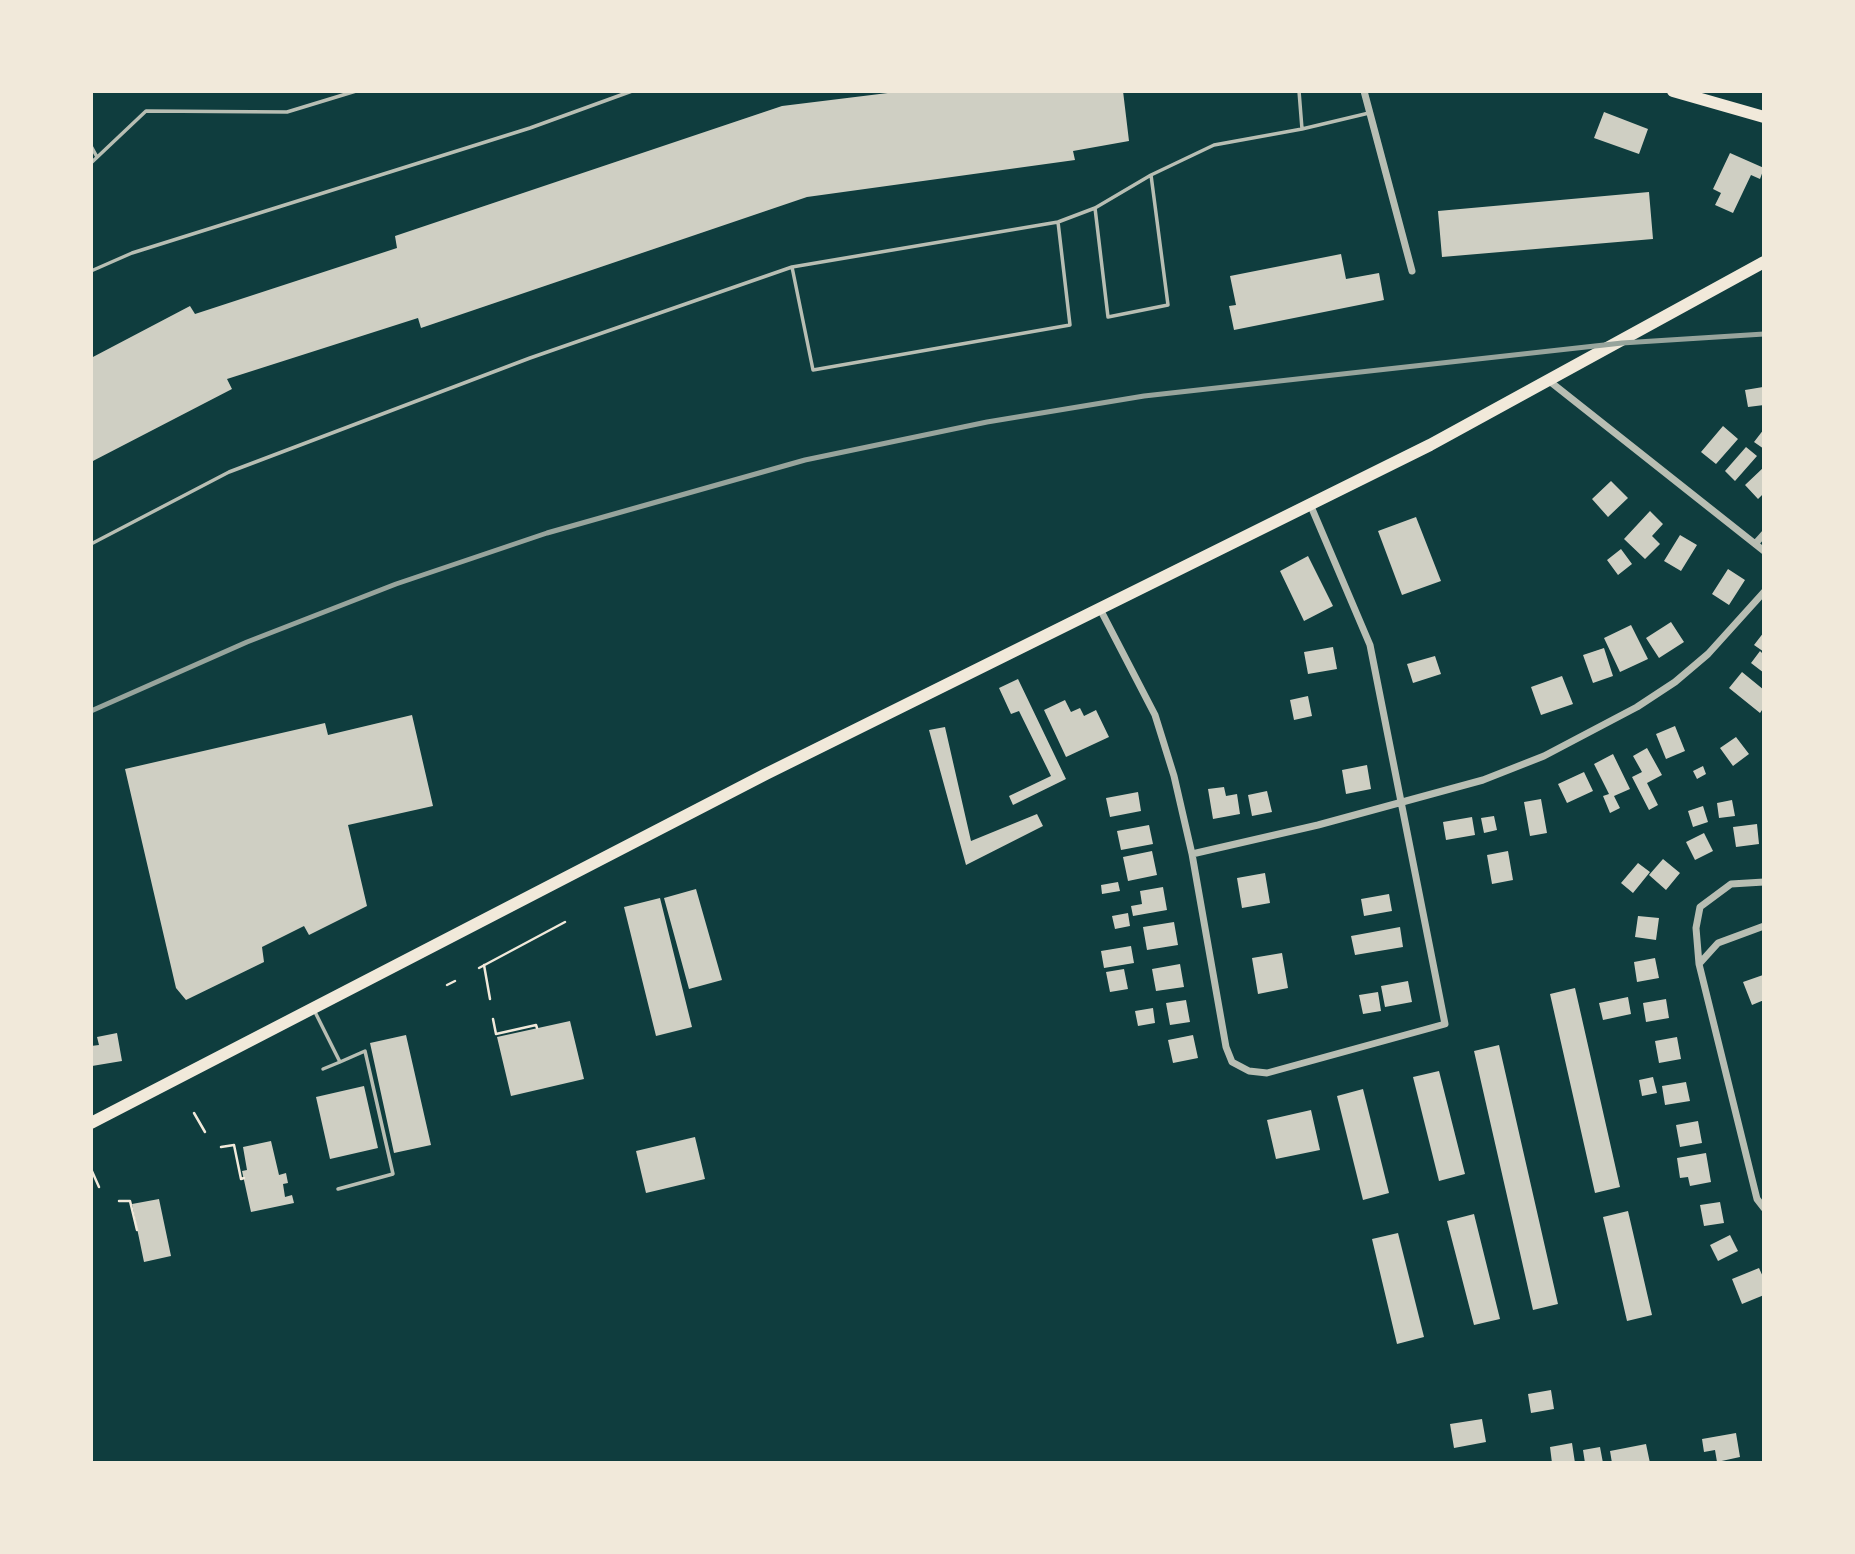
<!DOCTYPE html>
<style>
body{margin:0}
#map{position:relative;width:1855px;height:1554px;overflow:hidden;background:#0f3d3e;font-family:Lato,sans-serif}
canvas{display:block}
.frame{position:absolute;inset:0;border:93px solid #f1e9da;pointer-events:none}
</style>
<div id="map">
<canvas width="1855" height="1554"></canvas>
<div class="frame"></div>
</div>
<script>
const c = document.querySelector('canvas').getContext('2d');
c.lineJoin = 'round';
function paint(path, color) { c.fillStyle = color; c.fill(path, 'evenodd'); }
const toPath = rows => new Path2D(rows.map(r => 'M' + r).join(''));
function strokePath(path, color, width, dash) { c.strokeStyle = color; c.lineWidth = width; c.lineCap = dash ? 'butt' : 'round'; c.setLineDash(dash || []); c.stroke(path); }
paint(toPath([
 [904,91,1123,91,1129,141,1073,151,1075,160,807,197,421,328,418,318,227,379,232,389,91,462,91,358,190,306,195,314,397,248,395,236,782,106],
 [1604,112,1648,129,1639,154,1594,138],
 [1730,153,1764,168,1760,179,1751,175,1733,213,1715,205,1721,193,1713,189],
 [1649,192,1653,239,1442,257,1438,211],
 [1341,254,1346,279,1379,273,1384,300,1234,330,1229,306,1236,305,1230,276],
 [1763,387,1764,405,1748,407,1745,390],
 [1723,426,1738,439,1716,464,1701,452],
 [1764,429,1764,449,1754,442],
 [1746,447,1757,456,1735,481,1725,471],
 [1764,467,1764,493,1758,499,1745,485],
 [1611,481,1628,498,1608,517,1592,499],
 [1650,511,1663,524,1652,536,1660,544,1645,559,1624,539],
 [1416,517,1441,581,1402,595,1378,531],
 [1680,535,1697,545,1681,571,1664,561],
 [1621,549,1632,564,1618,575,1607,560],
 [1308,556,1333,606,1304,621,1280,571],
 [1728,569,1745,580,1729,605,1712,594],
 [1671,622,1684,642,1659,658,1646,638],
 [1631,625,1648,659,1620,672,1604,638],
 [1764,632,1764,652,1754,645],
 [1333,647,1337,669,1308,674,1304,652],
 [1604,648,1613,676,1593,683,1583,655],
 [1760,651,1764,655,1764,673,1751,663],
 [1435,656,1441,674,1413,683,1407,664],
 [1742,672,1764,690,1764,707,1760,713,1729,688],
 [1562,676,1573,704,1541,715,1531,687],
 [1018,679,1066,779,1013,805,1009,796,1051,776,1019,711,1011,714,999,688],
 [1308,696,1312,716,1294,720,1290,700],
 [1065,700,1071,712,1080,708,1084,716,1096,710,1109,737,1066,757,1044,710],
 [412,715,433,806,348,825,367,906,309,935,304,926,262,947,264,962,186,1000,176,988,125,769,325,723,328,735],
 [1675,726,1685,751,1666,759,1656,734],
 [945,727,971,841,1037,814,1043,826,966,865,929,730],
 [1736,737,1749,754,1733,766,1720,748],
 [1647,748,1662,775,1647,783,1658,805,1649,810,1632,777,1642,772,1633,756],
 [1613,754,1630,789,1614,796,1620,808,1610,813,1603,796,1609,794,1594,764],
 [1367,765,1371,789,1346,794,1342,770],
 [1703,766,1706,774,1697,779,1693,771],
 [1584,772,1593,791,1567,803,1558,784],
 [1224,787,1226,796,1237,794,1240,814,1213,819,1208,789],
 [1267,791,1272,812,1252,816,1248,795],
 [1138,792,1141,811,1110,817,1106,798],
 [1541,799,1547,833,1530,836,1524,802],
 [1732,800,1735,816,1719,818,1717,803],
 [1703,806,1708,822,1693,827,1688,811],
 [1494,816,1497,830,1484,833,1481,818],
 [1472,817,1475,835,1446,840,1443,822],
 [1757,824,1759,844,1736,847,1733,827],
 [1149,825,1153,844,1121,850,1117,831],
 [1704,833,1713,851,1695,860,1686,842],
 [1152,851,1157,875,1128,881,1123,857],
 [1508,851,1513,880,1492,884,1487,855],
 [1663,859,1680,873,1666,890,1649,875],
 [1638,863,1650,872,1633,893,1621,883],
 [1265,873,1270,903,1242,908,1237,878],
 [1118,882,1120,891,1102,894,1101,885],
 [1163,887,1167,910,1133,916,1131,906,1142,904,1140,891],
 [696,889,722,980,689,989,664,898],
 [1389,894,1392,911,1364,916,1361,899],
 [660,898,692,1027,656,1036,624,907],
 [1128,913,1130,926,1115,929,1112,916],
 [1638,916,1659,918,1656,940,1635,937],
 [1174,922,1178,945,1147,950,1143,927],
 [1400,927,1403,947,1355,955,1351,936],
 [1131,946,1134,963,1104,968,1101,951],
 [1282,953,1288,988,1258,994,1252,958],
 [1655,958,1659,978,1637,982,1634,962],
 [1180,964,1184,987,1156,991,1152,969],
 [1124,969,1128,989,1110,992,1106,972],
 [1763,975,1764,1000,1752,1005,1743,982],
 [1408,981,1412,1002,1385,1007,1381,986],
 [1575,988,1620,1187,1595,1193,1550,994],
 [1378,992,1381,1011,1363,1014,1359,995],
 [1628,997,1631,1014,1603,1020,1599,1003],
 [1666,999,1669,1018,1646,1022,1643,1003],
 [1186,1000,1190,1022,1170,1025,1166,1003],
 [1153,1008,1155,1023,1138,1026,1135,1011],
 [570,1021,584,1079,511,1096,497,1037],
 [117,1033,122,1061,92,1066,91,1046,99,1045,97,1037],
 [406,1035,431,1145,394,1153,370,1043],
 [1193,1035,1198,1058,1173,1063,1168,1040],
 [1677,1037,1681,1059,1659,1063,1655,1041],
 [1499,1045,1558,1304,1533,1310,1474,1051],
 [1439,1071,1465,1174,1439,1181,1413,1077],
 [1653,1077,1657,1093,1642,1096,1639,1080],
 [1686,1082,1690,1101,1665,1105,1662,1086],
 [364,1086,378,1148,330,1159,316,1097],
 [1363,1089,1389,1193,1363,1200,1337,1096],
 [1311,1110,1320,1150,1276,1159,1267,1120],
 [1698,1121,1702,1143,1680,1147,1676,1125],
 [695,1137,705,1179,646,1193,636,1151],
 [271,1141,279,1175,286,1173,288,1183,283,1184,285,1197,292,1195,294,1203,251,1212,242,1171,247,1170,243,1147],
 [1706,1153,1711,1182,1690,1186,1688,1177,1680,1178,1677,1158],
 [159,1199,171,1256,144,1262,132,1204],
 [1720,1202,1724,1223,1704,1226,1700,1205],
 [1628,1211,1652,1315,1627,1321,1603,1217],
 [1474,1214,1500,1319,1474,1325,1447,1221],
 [1398,1233,1424,1337,1397,1344,1372,1239],
 [1730,1235,1738,1251,1718,1261,1710,1245],
 [1759,1268,1764,1279,1764,1295,1742,1304,1732,1279],
 [1551,1390,1554,1409,1531,1413,1528,1394],
 [1482,1419,1486,1442,1454,1448,1450,1424],
 [1736,1433,1740,1457,1717,1462,1715,1450,1704,1452,1702,1439],
 [1572,1443,1575,1463,1552,1463,1550,1447],
 [1646,1444,1650,1463,1612,1463,1610,1451],
 [1600,1447,1603,1463,1585,1463,1583,1450]
]), '#cfcfc3');
strokePath(toPath([
 [484,965,490,999],
 [479,968,565,922],
 [447,985,455,981],
 [493,1019,496,1034,536,1025,537,1028],
 [194,1113,205,1132],
 [221,1147,234,1145,241,1179,244,1178],
 [91,1169,99,1187],
 [119,1201,130,1201,137,1230]
]), '#f1e9da', 2.5);
strokePath(toPath([
 [1299,91,1302,129],
 [91,146,97,157],
 [91,163,146,111,287,112,356,91],
 [1095,208,1108,317,1168,305,1151,175],
 [792,267,813,370,1070,325,1058,222],
 [91,271,132,253,530,128,632,91],
 [91,544,229,472,530,358,792,267,1058,222,1095,208,1151,175,1214,145,1302,129,1369,113],
 [315,1012,340,1062,365,1051,393,1174,338,1189],
 [323,1069,340,1062]
]), '#b8beb3', 3.5);
strokePath(toPath([
 [1364,91,1412,271],
 [1548,380,1764,551],
 [1755,544,1764,534],
 [1099,607,1155,715,1174,776,1192,854,1226,1047,1232,1062,1249,1071,1267,1073,1445,1024,1370,645,1310,504],
 [1192,854,1318,825,1483,780,1544,756,1637,707,1675,682,1708,654,1764,592],
 [1764,926,1718,943,1699,964,1757,1199,1764,1208],
 [1699,964,1696,928,1700,907,1731,884,1764,882]
]), '#b8beb3', 7);
strokePath(toPath([
 [1673,91,1764,117],
 [91,1123,766,774,1430,445,1764,262]
]), '#f1e9da', 12);
strokePath(toPath([
 [91,711,247,642,396,584,547,533,805,460,987,422,1144,396,1622,343,1764,334]
]), '#97a49c', 5);
</script>
